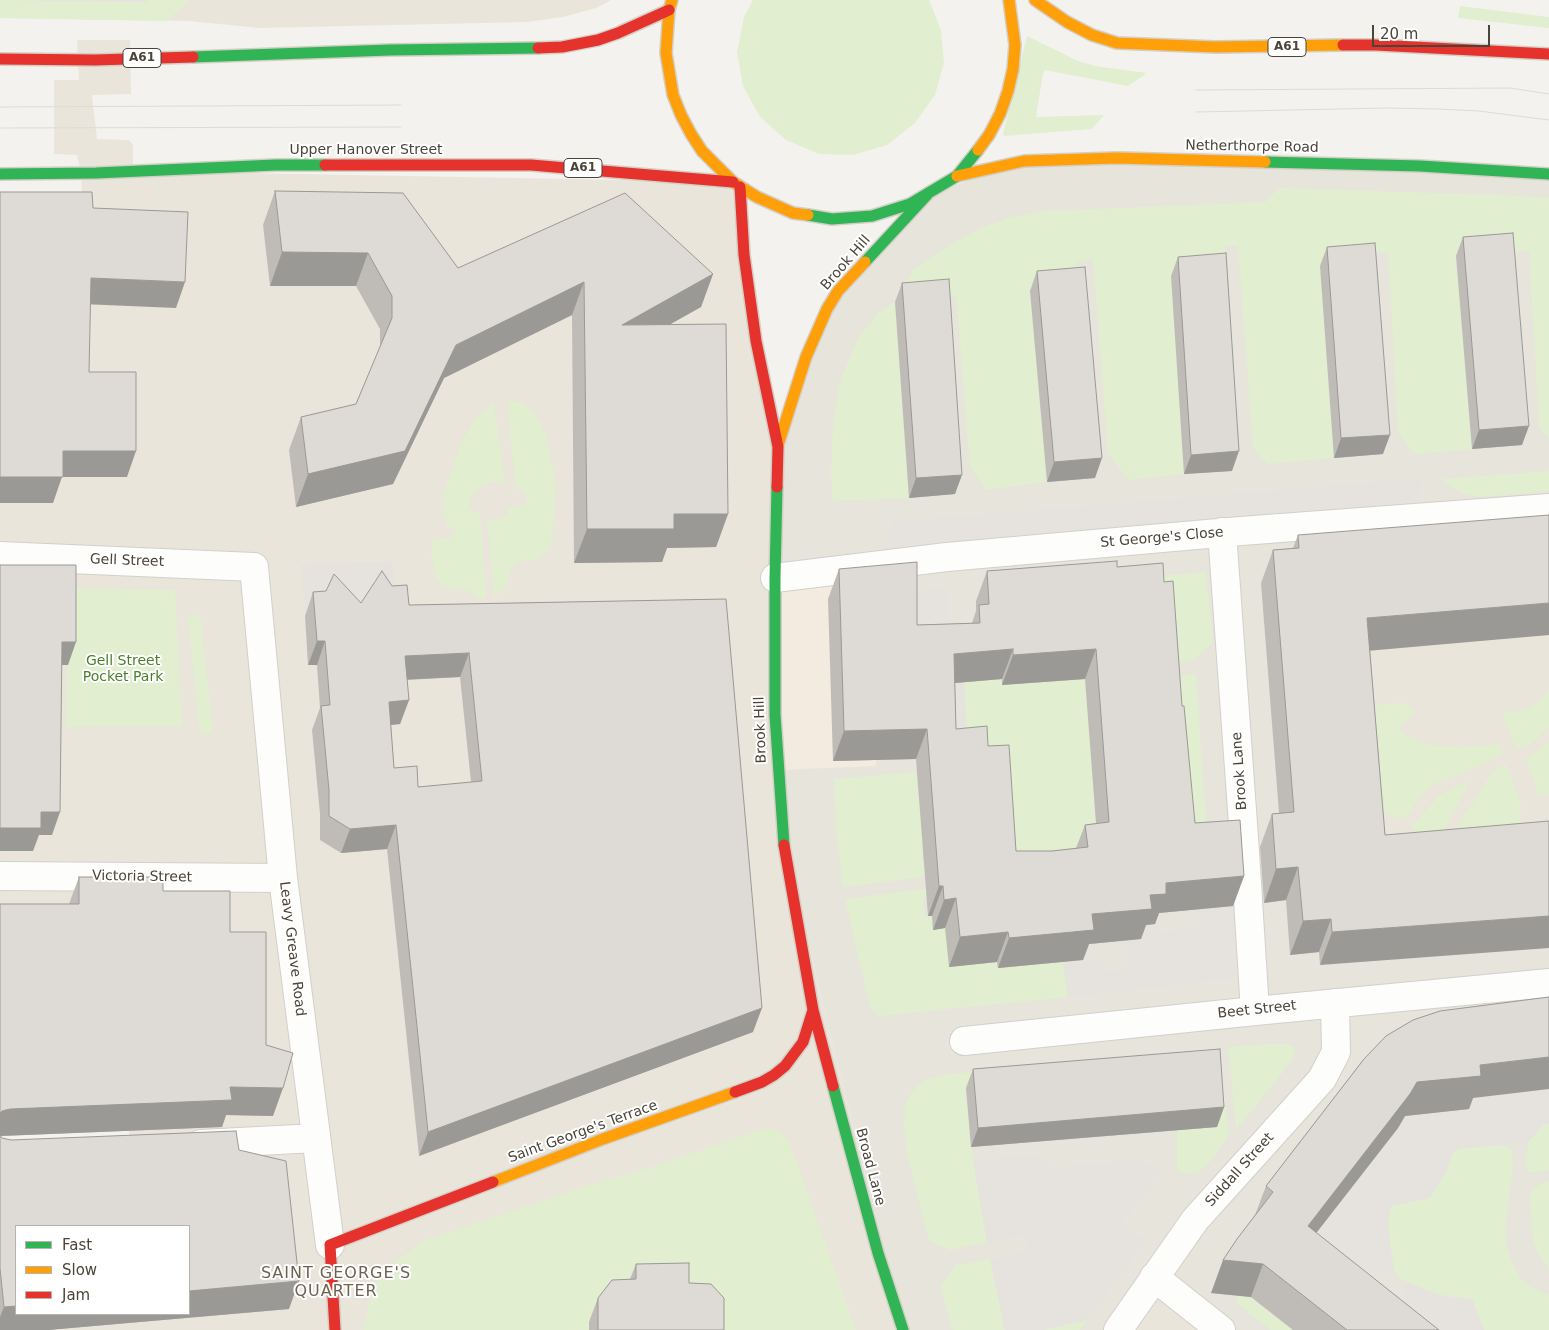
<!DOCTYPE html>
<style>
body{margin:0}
#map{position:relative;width:1549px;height:1330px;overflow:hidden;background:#f4f2ee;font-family:"DejaVu Sans",sans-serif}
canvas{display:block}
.legend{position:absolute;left:15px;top:1225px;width:175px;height:90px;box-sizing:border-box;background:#fff;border:1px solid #b7b4b0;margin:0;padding:6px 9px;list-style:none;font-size:15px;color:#4b4439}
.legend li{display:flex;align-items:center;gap:10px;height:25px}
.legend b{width:25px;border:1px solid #b7b4b0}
.scale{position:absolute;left:1372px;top:25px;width:118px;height:22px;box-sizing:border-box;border:2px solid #4b4439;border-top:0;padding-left:6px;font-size:15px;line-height:18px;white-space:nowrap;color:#4b4439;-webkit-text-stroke:4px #fff;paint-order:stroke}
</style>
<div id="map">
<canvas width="1549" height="1330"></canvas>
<ul class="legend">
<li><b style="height:6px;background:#30b455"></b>Fast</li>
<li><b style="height:6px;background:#ff9f0a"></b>Slow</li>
<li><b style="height:6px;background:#e5322d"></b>Jam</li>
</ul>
<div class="scale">20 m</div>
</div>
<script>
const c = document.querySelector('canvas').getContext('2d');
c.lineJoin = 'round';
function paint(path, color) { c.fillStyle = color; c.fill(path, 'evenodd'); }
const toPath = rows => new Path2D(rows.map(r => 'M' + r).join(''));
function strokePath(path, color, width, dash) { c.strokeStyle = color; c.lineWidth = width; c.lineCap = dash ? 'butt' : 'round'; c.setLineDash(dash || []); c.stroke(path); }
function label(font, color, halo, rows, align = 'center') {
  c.font = font + ' "DejaVu Sans",sans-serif'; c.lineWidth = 4; c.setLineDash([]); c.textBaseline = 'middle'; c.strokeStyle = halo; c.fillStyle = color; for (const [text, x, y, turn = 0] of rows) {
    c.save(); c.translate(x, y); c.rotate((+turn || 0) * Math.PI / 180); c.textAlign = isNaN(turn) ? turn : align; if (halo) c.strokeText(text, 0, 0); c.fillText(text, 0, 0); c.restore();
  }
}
paint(toPath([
 [1024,161,1549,174,1549,1330,903,1330,784,845,778,447,827,309,927,195]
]), '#e7e4dc');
paint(toPath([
 [903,563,876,748,876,766,778,770,775,578]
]), '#f3ebdf');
paint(toPath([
 [0,0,611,0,596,8,563,17,527,22,260,28,188,21,0,18],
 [77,40,130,40,131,94,92,95,97,139,129,140,133,145,133,171,733,182,778,447,784,845,903,1330,0,1330,0,1152,128,1147,129,1134,128,1041,0,904,0,347,83,218,81,173,77,155,54,154,54,80,79,80],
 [16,1226,189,1226,189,1314,16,1314],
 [1549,547,1549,948,1320,965,1318,952,1290,955,1261,583],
 [1154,1277,1221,1330,1118,1330]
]), '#eae5da');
paint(toPath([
 [0,0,146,2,146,0,188,0,188,2,167,21,0,18],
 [753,0,929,0,941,30,944,63,935,95,915,123,887,145,853,155,819,154,786,140,760,117,743,86,737,52,744,17],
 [1460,6,1549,17,1549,28,1458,18],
 [1027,36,1078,61,1095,66,1147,73,1128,86,1045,70,1043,73,1036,117,1104,115,1092,129,1004,136,1003,134],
 [1279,188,1501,195,1549,198,1549,438,1539,427,1529,251,1456,256,1472,449,1414,454,1398,433,1388,253,1374,252,1320,266,1334,458,1267,464,1253,448,1238,245,1225,245,1227,272,1171,276,1184,474,1128,480,1108,453,1093,258,1076,263,1078,286,1030,291,1047,482,985,490,970,465,956,295,942,298,895,302,909,498,832,501,831,470,833,423,841,378,859,336,878,313,895,302,913,270,955,242,981,228,1012,217,1044,211,1265,202],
 [507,401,522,402,530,408,539,419,546,435,556,484,552,538,548,551,539,559,515,563,510,571,508,581,502,591,494,597,487,519,493,521,500,519,507,515,509,507,518,507,525,504,527,498,524,491,516,488],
 [494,403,505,484,494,481,483,484,471,497,469,505,473,511,480,514,486,599,476,597,469,591,461,588,450,588,441,585,437,579,431,553,433,539,450,538,456,532,447,525,444,517,444,492,461,443,475,419],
 [1549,471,1549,491,1483,497,1466,495,1451,487,1442,479],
 [1206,572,1213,643,1194,660,1157,663,976,601,978,592],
 [68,588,175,590,182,726,66,727],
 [200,615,213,732,200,734,188,616],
 [963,670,988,680,1002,679,1003,685,1085,679,1089,726,1096,726,1091,755,1097,837,1017,889,968,757],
 [1196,674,1208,852,1182,825,1166,677],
 [1549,689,1549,727,1529,745,1516,750,1503,712,1516,712,1531,707,1542,698],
 [1406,703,1415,712,1399,729,1407,736,1430,745,1459,747,1482,746,1499,744,1503,754,1475,768,1434,784,1420,797,1405,820,1384,813,1369,811,1360,706],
 [1549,740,1549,795,1539,796,1526,758,1537,751],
 [1506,764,1521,806,1519,832,1454,839,1461,818,1473,803,1482,787,1494,771],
 [916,772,917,789,925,788,930,845,922,846,923,861,962,858,963,872,843,887,836,828,834,779],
 [1469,782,1447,824,1443,839,1418,834,1411,826,1439,796,1454,787],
 [963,884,964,895,923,899,925,916,932,916,953,928,949,967,997,962,998,968,1031,965,1062,955,1068,997,878,1016,870,1007,845,899],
 [1270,1044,1285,1044,1294,1047,1294,1056,1277,1080,1236,1129,1228,1047],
 [1084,1062,966,1088,971,1147,987,1242,951,1250,929,1241,906,1149,904,1124,905,1106,912,1091,925,1080,949,1074],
 [1221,1067,1229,1135,1208,1164,1197,1173,1186,1173,1177,1170,1177,1130,1217,1126,1213,1068],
 [1549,1124,1549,1170,1528,1173,1526,1166,1528,1142,1543,1125],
 [772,1128,782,1133,789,1141,856,1330,363,1330,374,1286,398,1260,423,1241,595,1183,640,1171,763,1129],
 [1496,1145,1504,1145,1511,1150,1513,1162,1505,1230,1507,1247,1513,1264,1521,1278,1529,1286,1549,1295,1549,1330,1484,1330,1472,1300,1440,1295,1423,1289,1401,1279,1394,1270,1390,1244,1388,1219,1391,1206,1430,1198,1453,1152,1460,1149],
 [1549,1180,1549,1268,1537,1252,1533,1240,1530,1203,1531,1189],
 [990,1259,1005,1330,953,1330,940,1286,956,1265],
 [1245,1293,1293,1330,1270,1330,1237,1303,1237,1296],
 [1087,1320,1080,1330,1043,1330]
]), '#e1eecf');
paint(toPath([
 [6,0,146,0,146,2],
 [1423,478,1415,518,881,565,892,522],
 [392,561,398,609,305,616,301,565],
 [948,588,950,620,961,621,967,741,956,742,906,655,906,592],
 [1232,906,1239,969,1232,979,1068,997,1063,963,1104,959,1106,971,1129,969,1126,941,1141,939,1140,925,1155,924,1161,931,1192,929,1199,923,1199,909],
 [1549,1089,1549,1124,1543,1125,1528,1142,1460,1149,1453,1152,1447,1170,1430,1198,1391,1206,1388,1219,1390,1244,1394,1270,1336,1290,1298,1256,1398,1128,1402,1120,1416,1109,1443,1112,1468,1109,1467,1098],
 [1039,1155,1052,1168,1132,1160,1147,1163,1161,1174,1122,1223,1146,1241,1087,1320,1043,1330,1005,1330,990,1259,1028,1251,1024,1236,987,1242,973,1160],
 [1409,1282,1423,1289,1440,1295,1472,1300,1484,1330,1385,1330,1383,1328]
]), '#e6e3df');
const street = toPath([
 [1222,532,1245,852,1255,1011],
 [0,556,254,567,283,878,330,1245],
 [775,578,947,557,1241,531,1549,508],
 [0,876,283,878],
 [964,1041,1255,1011,1549,983],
 [201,1144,316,1138],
 [1154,1277,1221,1330],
 [1118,1330,1195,1220,1322,1079,1336,1052,1335,1003]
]);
const fast = toPath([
 [193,57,390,50,538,48],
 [1265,162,1420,166,1549,174],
 [0,174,96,173,275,165,325,165],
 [808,215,832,219,872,216,910,204,957,176,978,150],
 [865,262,927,195],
 [777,487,775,578,775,715,784,845],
 [833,1086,878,1253,903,1330]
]);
const slow = toPath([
 [672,0,669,10,666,53,673,95,681,115,691,134,702,151,733,182,757,197,793,213,808,215],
 [1035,0,1067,22,1092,35,1117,43,1216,47,1343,45],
 [978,150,989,135,1000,114,1008,91,1013,69,1015,45,1009,0],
 [957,176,1024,161,1117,158,1265,162],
 [778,445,806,357,827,309,838,291,865,262],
 [493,1182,603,1139,735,1092]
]);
const jam = toPath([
 [1343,45,1376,45,1549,54],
 [538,48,562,47,598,40,618,33,669,10],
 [0,59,95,60,193,57],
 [325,165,531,165,733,182],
 [740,187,744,255,756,341,778,447,777,487],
 [784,845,813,1010,833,1086],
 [735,1092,762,1082,774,1075,785,1066,803,1042,813,1010],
 [335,1330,330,1245,493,1182]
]);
strokePath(street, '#d2d0cb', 30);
strokePath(fast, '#d3cfc5', 14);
strokePath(slow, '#d3cfc5', 14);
strokePath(jam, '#d3cfc5', 14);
strokePath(street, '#fdfdfc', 28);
strokePath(fast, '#30b455', 11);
strokePath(slow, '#ff9f0a', 11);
strokePath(jam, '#e5322d', 11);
strokePath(toPath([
 [1196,90,1510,88,1549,94],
 [0,107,401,105],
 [1196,112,1386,108,1437,109,1479,111,1549,120],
 [0,128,401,127]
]), '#dbdbda', 1);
paint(toPath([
 [275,191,458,268,713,274,701,307,670,324,728,514,716,547,667,548,662,562,574,563,572,315,444,378,393,484,296,507,289,450,301,417,356,404,380,347,380,329,356,286,270,286,263,225],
 [1463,237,1522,445,1472,449,1456,256],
 [1327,247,1383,454,1334,458,1320,266],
 [1178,257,1232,471,1184,474,1171,276],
 [1037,271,1095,478,1047,482,1030,291],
 [902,283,955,494,909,498,895,302],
 [1298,535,1370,650,1385,835,1320,965,1319,952,1290,955,1286,900,1264,903,1260,847,1272,814,1279,813,1261,583,1273,550,1293,548],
 [1117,567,1164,582,1182,706,1195,823,1244,876,1233,906,1159,913,1155,924,1146,925,1141,939,1089,944,1083,960,998,968,997,962,949,967,945,928,933,930,932,916,928,916,916,759,833,761,828,599,839,569,917,625,972,623,976,611,976,601,987,571],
 [1002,679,1002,685,1085,679,1096,823,1085,825,1076,848,1052,851,1016,851,988,746,956,729,955,683],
 [392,586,409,605,726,599,753,1032,419,1156,387,849,341,853,320,840,320,814,312,730,320,708,317,665,308,665,305,616,313,592,361,603],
 [460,677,471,782,418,787,394,768,391,725,400,724,409,700,407,680],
 [79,877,163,891,230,932,266,1045,273,1116,226,1115,222,1127,1,1136,2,1138,11,1140,239,1150,289,1309,48,1330,0,1330,0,904,69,904],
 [1364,1059,1473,1098,1469,1109,1405,1116,1398,1128,1316,1233,1439,1330,1293,1330,1251,1297,1211,1293,1255,1215,1266,1186],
 [973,1069,1224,1107,1217,1127,971,1147,966,1088],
 [636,1264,689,1283,724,1330,589,1330,589,1322,598,1298,630,1279]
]), '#bfbcb8');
paint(toPath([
 [282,252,368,253,356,286,270,286],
 [713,274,701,307,610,358,622,325],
 [91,278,185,282,176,308,82,304],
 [584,282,572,315,444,378,393,484,296,507,308,474,456,345],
 [1529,426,1522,445,1472,449,1479,430],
 [1390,435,1383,454,1334,458,1341,438],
 [63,451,136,451,127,477,62,477,53,503,0,503,0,477],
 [1239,451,1232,471,1184,474,1191,455],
 [1102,458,1095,478,1047,482,1054,462],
 [962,475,955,494,909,498,916,478],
 [674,514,728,514,716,547,667,548,662,562,574,563,587,529],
 [1549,603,1549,635,1355,652,1367,618],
 [317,641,325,641,317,665,308,665],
 [62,642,76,642,68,665,53,665],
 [1013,649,1002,679,943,684,954,654],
 [1096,649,1085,679,1002,685,1013,655],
 [469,653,460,677,397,680,405,656],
 [409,700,400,724,380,726,389,702],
 [927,729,916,759,833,761,844,731],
 [41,812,60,812,52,835,39,835,33,851,0,851,0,828],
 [396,825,387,849,341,853,350,829],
 [1298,867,1286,900,1264,903,1276,869],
 [1244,876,1233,906,1159,913,1155,924,1146,925,1141,939,1089,944,1083,960,998,968,1009,938,1092,914,1150,895,1166,883],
 [939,886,943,886,932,916,928,916],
 [956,898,945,928,933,930,944,900],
 [1549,916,1549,948,1320,965,1332,932],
 [1331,919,1319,952,1290,955,1303,921],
 [1008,932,997,962,949,967,960,937],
 [762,1008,753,1032,419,1156,428,1132],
 [1549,1057,1549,1089,1473,1098,1469,1109,1405,1116,1398,1128,1296,1259,1308,1226,1417,1082,1480,1065],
 [230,1087,283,1088,273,1116,226,1115,222,1127,0,1136,0,1113,2,1111,10,1109],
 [1224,1107,1217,1127,971,1147,978,1128],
 [1223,1260,1263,1264,1251,1297,1211,1293],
 [299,1281,289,1309,48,1330,0,1330,0,1317,4,1307,16,1306,16,1314,189,1314,189,1291]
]), '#9b9996');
const building = toPath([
 [275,191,403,193,458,268,625,193,713,274,622,325,726,324,728,514,674,514,674,529,587,529,584,282,456,345,405,451,308,474,301,417,356,404,392,318,392,296,368,253,282,252,275,191],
 [0,192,92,192,93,208,188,212,185,282,91,278,89,372,136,372,136,451,63,451,63,477,0,477,0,192],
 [1513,233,1529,426,1479,430,1463,237,1513,233],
 [1375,243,1390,435,1341,438,1327,247,1375,243],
 [1226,253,1239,451,1191,455,1178,257,1226,253],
 [1085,267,1102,458,1054,462,1037,271,1085,267],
 [949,279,962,475,916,478,902,283,949,279],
 [1549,515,1549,603,1367,618,1385,835,1549,821,1549,916,1332,932,1331,919,1303,921,1298,867,1276,869,1272,814,1294,812,1273,550,1299,548,1298,535,1549,515],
 [1117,561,1117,567,1163,563,1164,582,1173,581,1182,706,1184,706,1195,823,1240,820,1244,876,1166,883,1166,894,1150,895,1152,909,1092,914,1094,930,1009,938,1008,932,960,937,956,898,944,900,943,886,939,886,927,729,844,731,839,569,917,562,917,625,980,623,979,605,989,604,987,571,1117,561],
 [1013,649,1013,655,1096,649,1109,822,1085,825,1088,847,1052,851,1016,851,1009,745,988,746,987,726,956,729,954,654,1013,649],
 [0,565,76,565,76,642,62,642,60,812,41,812,41,828,0,828,0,565],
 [382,571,392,586,407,585,409,605,726,599,762,1008,428,1132,396,825,350,829,329,816,329,790,321,706,330,705,325,641,317,641,313,592,326,591,334,574,361,603,382,571],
 [469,653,482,781,418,787,417,766,394,768,389,702,409,700,405,656,469,653],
 [79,877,163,877,163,891,230,891,230,932,266,932,266,1045,293,1053,283,1088,230,1087,232,1100,10,1109,2,1111,0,1113,0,904,79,904,79,877],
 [1549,997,1549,1057,1480,1065,1481,1076,1417,1082,1410,1094,1308,1226,1439,1330,1347,1330,1263,1264,1223,1260,1237,1239,1273,1192,1266,1186,1364,1059,1386,1036,1413,1020,1440,1011,1549,997],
 [1220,1049,1224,1107,978,1128,973,1069,1220,1049],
 [236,1131,239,1150,286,1161,299,1281,189,1291,189,1226,16,1226,16,1306,4,1307,0,1268,0,1135,2,1138,11,1140,236,1131],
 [689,1263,689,1283,711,1284,724,1298,724,1330,598,1330,598,1298,612,1280,636,1279,636,1264,689,1263]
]);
paint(building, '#dedbd6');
strokePath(building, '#9b9996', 1);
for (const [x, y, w] of [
 [1287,47,38],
 [142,58,38],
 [583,168,38]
]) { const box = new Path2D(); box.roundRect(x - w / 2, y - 9.5, w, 19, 4); c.fillStyle = '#fff'; c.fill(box); strokePath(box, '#4b4439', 1); }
label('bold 12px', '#4b4439', null, [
 ["A61",1287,47],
 ["A61",142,58],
 ["A61",583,168]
]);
label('14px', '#4b4439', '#fff', [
 ["Netherthorpe Road",1252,147,1],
 ["Upper Hanover Street",366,150],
 ["Brook Hill",846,263,-49],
 ["St George's Close",1162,538,-5],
 ["Gell Street",127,561,2],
 ["Brook Hill",761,730,-92],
 ["Brook Lane",1240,771,-94],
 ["Victoria Street",142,877,1],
 ["Leavy Greave Road",292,949,83],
 ["Beet Street",1257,1010,-6],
 ["Saint George's Terrace",583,1132,-20],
 ["Broad Lane",870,1167,75],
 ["Siddall Street",1240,1170,-48]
]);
label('14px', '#4a7f2a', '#fff', [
 ["Gell Street",123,661],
 ["Pocket Park",123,677]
]);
c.letterSpacing = '1px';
label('16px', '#6e6250', '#fff', [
 ["SAINT GEORGE'S",336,1274],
 ["QUARTER",336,1292]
]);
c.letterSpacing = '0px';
</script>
